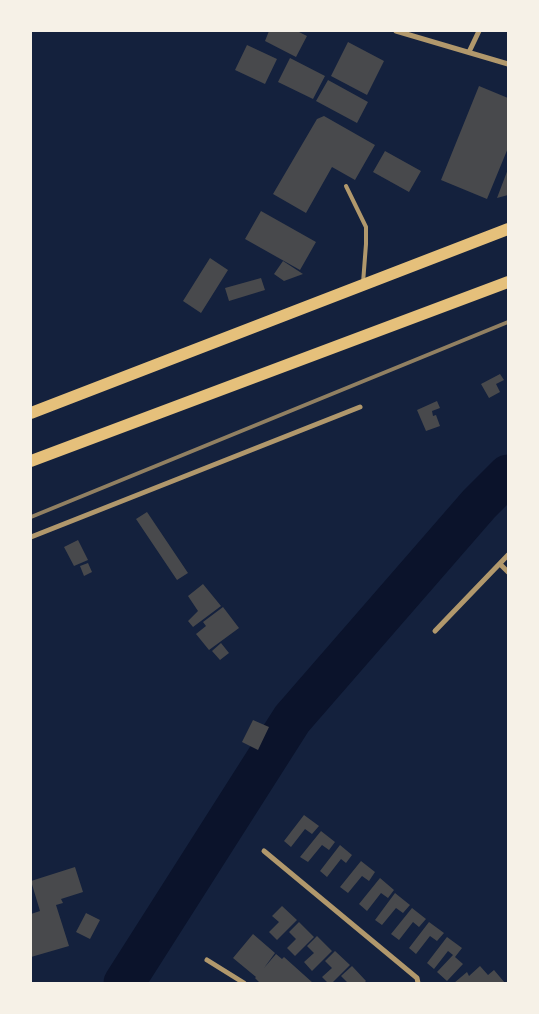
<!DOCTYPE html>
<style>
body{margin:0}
#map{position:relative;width:539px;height:1014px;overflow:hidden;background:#14213d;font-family:"Fira Sans",sans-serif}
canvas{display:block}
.frame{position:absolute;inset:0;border:32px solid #f6f1e7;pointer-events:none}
</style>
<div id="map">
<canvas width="539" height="1014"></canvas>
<div class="frame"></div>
</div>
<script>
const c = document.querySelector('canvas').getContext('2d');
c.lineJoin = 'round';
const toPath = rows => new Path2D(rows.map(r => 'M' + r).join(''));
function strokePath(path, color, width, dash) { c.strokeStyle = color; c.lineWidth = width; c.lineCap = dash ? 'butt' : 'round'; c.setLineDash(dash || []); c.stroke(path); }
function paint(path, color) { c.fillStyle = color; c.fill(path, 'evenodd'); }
strokePath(toPath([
 [124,983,292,719,479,504,508,475]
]), '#0b132b', 41);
paint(toPath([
 [269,31,297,31,307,36,296,57,265,41],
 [348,42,384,61,367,95,331,76],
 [247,45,277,59,265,84,235,70],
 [290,58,325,76,313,99,278,82],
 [328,80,368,102,357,123,316,101],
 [479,86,508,98,508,148,487,199,441,180],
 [324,116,375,145,355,180,332,167,306,213,273,194,317,119],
 [385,151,421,171,409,192,373,172],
 [508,169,508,195,497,198],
 [261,211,316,242,300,270,245,239],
 [210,258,228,270,201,313,183,301],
 [283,261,303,274,284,281,274,274],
 [261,278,265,290,229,301,225,288],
 [500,374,504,380,496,384,500,392,489,398,481,384],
 [437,401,440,408,432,411,433,416,436,415,440,426,426,431,417,410],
 [147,512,188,573,177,580,136,519],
 [78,540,88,560,74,566,64,547],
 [88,563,92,572,84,576,80,566],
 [203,584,221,606,193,627,188,621,198,611,188,596],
 [223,607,239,628,209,650,196,634,206,626,203,622],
 [221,643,229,653,220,660,212,651],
 [253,720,269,727,258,750,242,742],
 [304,815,319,826,312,834,305,829,291,847,284,841],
 [321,831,335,842,329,850,322,845,308,862,300,857],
 [340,845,352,855,346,863,341,859,327,877,320,871],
 [361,861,375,872,369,881,362,876,348,893,340,887],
 [75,867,83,892,61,899,63,903,56,905,69,946,31,957,31,914,40,911,31,881],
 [380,878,394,890,388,898,381,893,367,911,359,904],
 [395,893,410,905,403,913,396,908,382,925,375,920],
 [282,906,297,920,277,940,269,932,279,922,272,916],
 [412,908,426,919,419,927,413,922,399,940,391,934],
 [86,913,100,920,90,939,76,932],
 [299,922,314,937,295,956,287,948,296,939,289,932],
 [429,922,444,933,437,941,430,936,416,954,409,948],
 [253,934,275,953,264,968,276,954,282,959,284,957,313,983,260,983,255,978,256,977,233,958],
 [317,936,332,951,312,971,304,962,314,953,307,946],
 [447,937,462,948,455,957,463,964,447,981,437,972,453,955,448,951,434,969,427,963],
 [335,951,350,965,332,983,328,983,322,977,332,968,325,961],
 [352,966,366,981,364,983,348,983,341,976],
 [480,966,488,975,494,970,505,983,454,983,467,972,469,976]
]), '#48494c');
strokePath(toPath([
 [346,186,366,227,366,244,363,283]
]), '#b1986c', 4);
strokePath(toPath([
 [396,31,508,64],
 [469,52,479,31],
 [31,537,360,407],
 [500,564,508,572],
 [435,631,508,555],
 [264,851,417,978,418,983],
 [207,960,244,983]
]), '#b1986c', 5);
strokePath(toPath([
 [31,413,508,229],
 [31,461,508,282]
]), '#e5c07b', 12);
strokePath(toPath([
 [31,517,508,322]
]), '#918062', 4);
</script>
